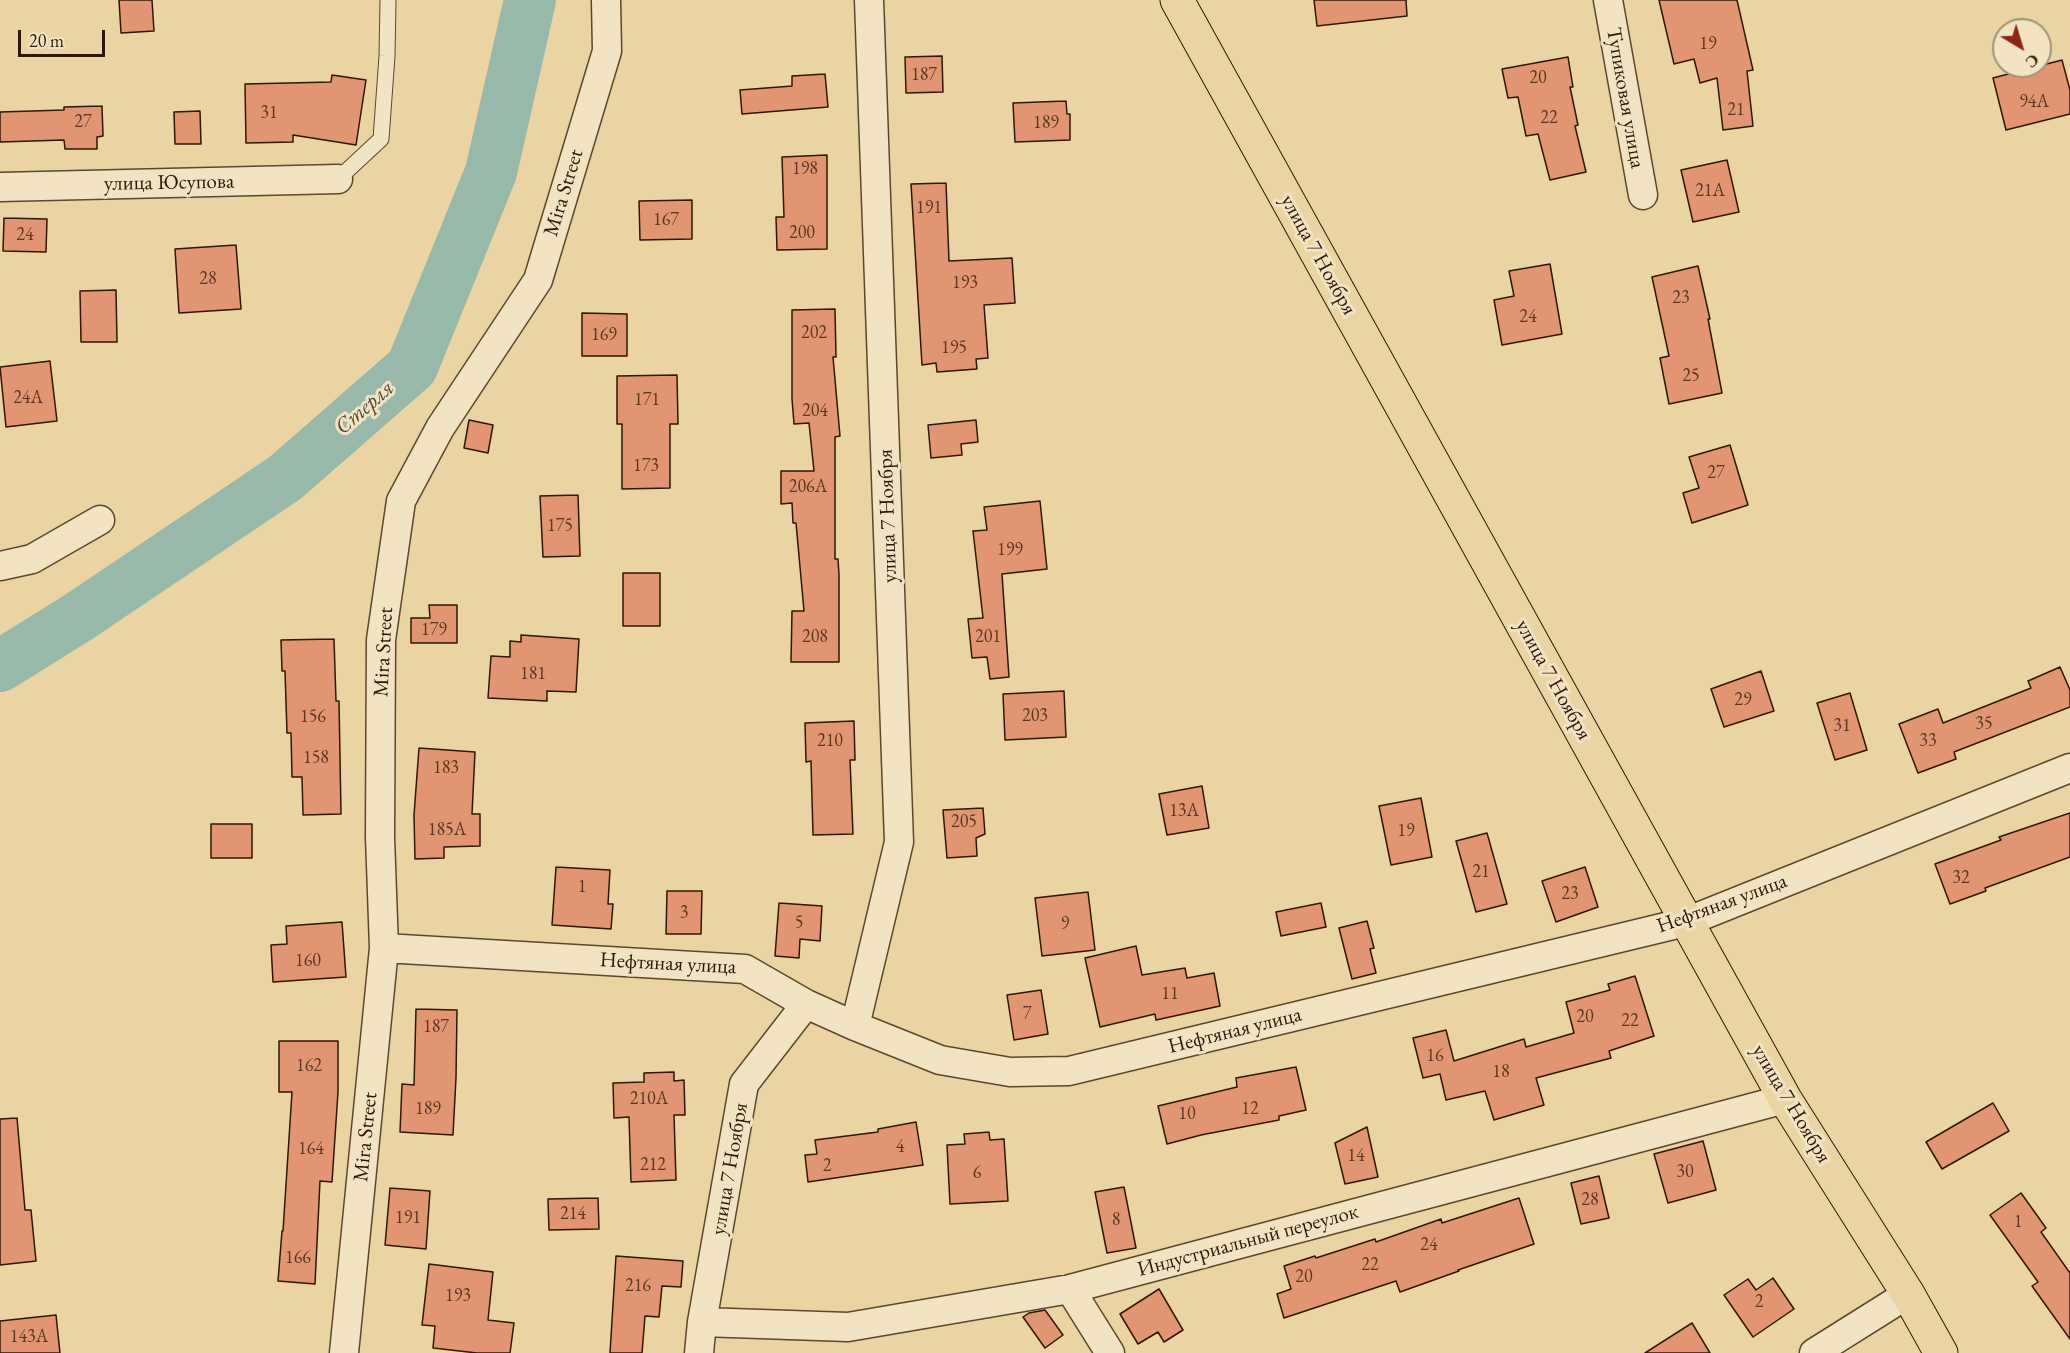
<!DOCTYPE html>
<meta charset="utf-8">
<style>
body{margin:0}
#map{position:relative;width:2070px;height:1353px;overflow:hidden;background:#ebd4a3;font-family:"EB Garamond",serif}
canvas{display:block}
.north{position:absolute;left:1992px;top:18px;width:60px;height:60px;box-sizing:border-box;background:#f2e3c3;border:2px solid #a49177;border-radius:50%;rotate:142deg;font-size:16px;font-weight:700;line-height:24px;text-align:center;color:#2f1606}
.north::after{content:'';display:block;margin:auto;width:21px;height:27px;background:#8f2418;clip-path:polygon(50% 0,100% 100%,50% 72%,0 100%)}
.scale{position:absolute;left:18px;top:30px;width:87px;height:27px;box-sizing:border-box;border:3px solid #2f1606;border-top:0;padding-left:8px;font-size:18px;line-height:21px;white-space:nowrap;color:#2f1606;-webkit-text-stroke:4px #f2e3c3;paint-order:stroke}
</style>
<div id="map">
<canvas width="2070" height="1353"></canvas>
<div class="north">С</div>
<div class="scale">20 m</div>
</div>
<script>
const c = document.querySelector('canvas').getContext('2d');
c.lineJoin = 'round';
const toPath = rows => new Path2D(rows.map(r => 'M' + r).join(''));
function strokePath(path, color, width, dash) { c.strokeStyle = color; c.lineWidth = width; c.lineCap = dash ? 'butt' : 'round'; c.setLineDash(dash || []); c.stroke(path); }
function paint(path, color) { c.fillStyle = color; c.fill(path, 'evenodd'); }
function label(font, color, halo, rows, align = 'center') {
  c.font = font + ' "EB Garamond",serif'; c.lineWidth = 6; c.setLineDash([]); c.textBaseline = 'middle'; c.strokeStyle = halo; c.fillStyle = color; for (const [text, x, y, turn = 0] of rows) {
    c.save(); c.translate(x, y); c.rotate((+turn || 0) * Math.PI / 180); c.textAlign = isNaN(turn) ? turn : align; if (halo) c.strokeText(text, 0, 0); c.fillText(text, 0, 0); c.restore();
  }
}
strokePath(toPath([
 [0,666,77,618,285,478,412,367,491,172,530,0]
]), '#98b8a9', 52);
const building = toPath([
 [119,0,152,0,154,31,121,33,119,0],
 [1314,0,1406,0,1407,16,1317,26,1314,0],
 [1659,0,1737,0,1753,70,1747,71,1753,126,1723,130,1717,78,1700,83,1694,59,1674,64,1659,0],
 [942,56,943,92,906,93,905,57,942,56],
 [1568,57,1573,87,1570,87,1578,125,1575,126,1586,172,1550,180,1538,134,1526,136,1518,97,1508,98,1502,69,1568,57],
 [2062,60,2070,90,2070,114,2006,130,1993,78,2062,60],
 [825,74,828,107,742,114,740,90,792,86,792,76,825,74],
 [332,75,366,80,356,145,293,135,293,142,246,143,245,84,331,82,332,75],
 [1066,101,1067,114,1070,114,1070,140,1015,142,1013,103,1066,101],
 [102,106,103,136,97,137,97,149,65,149,64,140,0,142,0,112,64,110,64,107,102,106],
 [200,111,201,144,175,144,174,112,200,111],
 [827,155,827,249,777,250,776,217,784,217,782,157,827,155],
 [1727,160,1739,212,1693,222,1681,170,1727,160],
 [946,183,949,261,1012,258,1015,303,984,305,988,358,976,359,977,369,937,372,936,363,922,365,911,184,946,183],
 [692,200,692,239,640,240,639,201,692,200],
 [4,218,47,219,46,252,3,251,4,218],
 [236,245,241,309,179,313,175,249,236,245],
 [1550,264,1562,334,1502,345,1494,300,1514,296,1509,271,1550,264],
 [1698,266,1710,319,1708,319,1722,393,1669,404,1660,358,1669,356,1652,277,1698,266],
 [116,290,117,342,81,342,80,291,116,290],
 [835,309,836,357,833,357,840,436,835,437,835,559,838,559,839,575,839,662,791,662,792,611,804,611,796,523,793,523,792,503,781,504,781,471,814,471,809,423,794,424,792,399,792,310,835,309],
 [582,313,627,314,627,356,582,356,582,313],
 [50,361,57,421,6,427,0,367,50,361],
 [677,375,678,424,670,424,670,488,622,489,622,424,617,424,617,376,677,375],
 [469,420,493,425,488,453,464,448,469,420],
 [976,420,978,442,961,444,962,455,931,458,928,425,976,420],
 [1730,445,1748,505,1692,523,1683,493,1699,488,1689,457,1730,445],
 [578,495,580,556,543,557,540,496,578,495],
 [1040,501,1047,569,1002,574,1009,677,990,679,987,657,972,658,968,619,983,618,973,531,987,530,984,507,1040,501],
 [623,573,660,573,660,626,623,626,623,573],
 [429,605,457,605,457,643,411,643,411,618,430,618,429,605],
 [521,635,579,639,576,692,547,691,547,701,488,698,491,656,510,657,510,641,521,642,521,635],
 [334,639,336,701,339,701,341,814,303,815,302,777,292,777,291,733,287,733,285,671,282,671,281,640,334,639],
 [2060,667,2070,690,2070,707,1954,752,1956,759,1918,773,1899,724,1938,709,1943,723,2031,688,2028,681,2060,667],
 [1761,671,1774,711,1724,727,1711,689,1761,671],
 [1064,691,1066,737,1005,740,1003,694,1064,691],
 [1850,693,1867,750,1835,760,1817,703,1850,693],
 [854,721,855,760,850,760,853,834,813,835,811,761,806,762,805,723,854,721],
 [419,748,475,752,472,814,480,814,480,846,444,847,444,858,415,859,414,815,419,748],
 [1202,786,1209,828,1167,835,1159,794,1202,786],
 [1421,798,1432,857,1391,865,1379,806,1421,798],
 [983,808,985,834,976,838,977,856,947,858,943,810,983,808],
 [2070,813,2070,857,1985,888,1986,891,1950,904,1935,864,2001,840,1999,837,2070,813],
 [211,824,252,824,252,858,211,858,211,824],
 [1487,833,1507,904,1476,912,1456,841,1487,833],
 [556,867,610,870,608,904,613,904,611,929,552,925,556,867],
 [1585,867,1598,907,1556,922,1542,881,1585,867],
 [667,891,702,891,701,934,666,934,667,891],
 [1088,892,1095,950,1042,956,1035,898,1088,892],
 [779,903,822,906,820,941,800,939,799,958,775,956,779,903],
 [1321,903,1326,927,1281,936,1276,912,1321,903],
 [1367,921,1374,948,1370,949,1376,973,1352,979,1339,928,1367,921],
 [342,922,346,977,273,982,271,945,287,944,286,926,342,922],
 [1136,946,1142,975,1185,968,1187,978,1214,973,1220,1006,1156,1020,1155,1014,1100,1027,1085,958,1136,946],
 [1635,976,1654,1036,1609,1051,1611,1058,1536,1078,1544,1105,1494,1120,1485,1091,1446,1100,1440,1074,1423,1078,1413,1038,1446,1030,1454,1061,1524,1039,1526,1047,1574,1033,1566,1002,1610,990,1608,984,1635,976],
 [1041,990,1048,1034,1014,1040,1007,995,1041,990],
 [416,1009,457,1010,456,1078,453,1135,400,1132,402,1084,414,1085,416,1009],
 [279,1041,338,1041,338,1092,332,1182,320,1181,315,1284,278,1281,282,1231,283,1231,292,1092,279,1092,279,1041],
 [1296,1067,1306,1110,1279,1116,1279,1120,1201,1135,1167,1144,1158,1106,1237,1087,1236,1078,1296,1067],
 [674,1072,674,1081,684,1080,685,1115,674,1115,676,1180,631,1182,629,1117,614,1118,613,1083,644,1082,644,1073,674,1072],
 [1993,1103,2009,1131,1942,1169,1926,1142,1993,1103],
 [17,1118,25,1210,31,1210,36,1261,0,1265,0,1119,17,1118],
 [916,1122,923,1165,808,1182,805,1155,817,1154,815,1140,878,1132,878,1129,916,1122],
 [1367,1127,1378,1177,1345,1184,1335,1143,1367,1127],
 [989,1132,990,1140,1004,1139,1008,1201,950,1204,947,1145,965,1144,964,1134,989,1132],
 [1703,1141,1716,1190,1668,1203,1654,1154,1703,1141],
 [1599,1176,1609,1218,1581,1224,1571,1183,1599,1176],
 [1124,1187,1136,1248,1107,1253,1095,1192,1124,1187],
 [390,1188,430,1191,426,1249,385,1245,390,1188],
 [2021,1193,2046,1228,2041,1232,2070,1273,2070,1339,2032,1286,2038,1282,1990,1215,2021,1193],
 [598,1198,599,1229,549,1230,548,1199,598,1198],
 [1519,1198,1534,1244,1458,1270,1459,1271,1400,1292,1396,1281,1284,1318,1277,1294,1291,1289,1284,1266,1315,1256,1316,1258,1375,1239,1376,1242,1441,1219,1442,1223,1519,1198],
 [616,1256,683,1261,681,1287,662,1286,659,1317,645,1316,642,1353,610,1353,616,1256],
 [429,1264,493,1272,488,1320,514,1323,510,1353,477,1353,433,1348,435,1326,422,1325,429,1264],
 [1773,1278,1794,1309,1753,1337,1724,1295,1748,1279,1756,1290,1773,1278],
 [1159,1289,1183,1330,1164,1342,1158,1332,1138,1344,1120,1314,1159,1289],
 [1045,1310,1063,1335,1045,1348,1023,1317,1029,1313,1045,1310],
 [56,1315,60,1353,0,1353,0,1321,56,1315],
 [1692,1323,1710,1353,1645,1353,1692,1323]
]);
paint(building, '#e19573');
strokePath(building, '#2f1606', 1.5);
const service = toPath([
 [338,179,381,139,387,56,388,0]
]);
const minor = toPath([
 [1608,0,1643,195],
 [0,187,338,179],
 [0,566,32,559,100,520],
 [384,948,745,969,806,1004,855,1026,940,1060,1010,1072,1069,1071,1686,922,2070,768],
 [855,1026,899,842,869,0],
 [1070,1289,1110,1353],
 [702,1322,848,1327,1070,1289,1785,1099],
 [344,1353,384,948,380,837,381,640,401,501,440,428,538,280,607,51,606,0],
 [699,1353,702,1322,744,1084,806,1004],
 [1814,1353,1908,1294]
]);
const primary = toPath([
 [1177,0,1785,1099,1908,1294,1941,1353]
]);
strokePath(service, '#5e462d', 17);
strokePath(minor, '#5e462d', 31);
strokePath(primary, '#2f1606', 35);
strokePath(service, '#f2e3c3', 15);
strokePath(minor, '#f2e3c3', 28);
strokePath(primary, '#ebd4a3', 33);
label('18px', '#5c3621', null, [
 ["19",1708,44],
 ["187",924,75],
 ["20",1538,78],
 ["94А",2034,102],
 ["21",1736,110],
 ["31",269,113],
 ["22",1549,118],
 ["27",83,122],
 ["189",1046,123],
 ["198",805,169],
 ["21А",1710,191],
 ["191",929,208],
 ["167",666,220],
 ["200",802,233],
 ["24",25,235],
 ["28",208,279],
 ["193",965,283],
 ["23",1681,298],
 ["24",1528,317],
 ["202",814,333],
 ["169",604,335],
 ["195",954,348],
 ["25",1691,376],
 ["24А",28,398],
 ["171",647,400],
 ["204",815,411],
 ["173",646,466],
 ["27",1716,473],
 ["206А",808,487],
 ["175",560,526],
 ["199",1010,550],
 ["179",434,630],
 ["208",815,637],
 ["201",988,637],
 ["181",533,674],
 ["29",1743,700],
 ["203",1035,716],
 ["156",313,717],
 ["35",1984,724],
 ["31",1842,726],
 ["210",830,741],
 ["33",1928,741],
 ["158",316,758],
 ["183",446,768],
 ["13А",1184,811],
 ["205",964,822],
 ["185А",447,830],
 ["19",1406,831],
 ["21",1481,872],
 ["32",1961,878],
 ["1",582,887],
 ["23",1570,894],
 ["3",684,913],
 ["5",799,923],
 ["9",1065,924],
 ["160",308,961],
 ["11",1170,994],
 ["7",1027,1014],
 ["20",1585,1017],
 ["22",1630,1021],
 ["187",436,1027],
 ["16",1435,1056],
 ["162",309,1066],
 ["18",1501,1072],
 ["210А",649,1099],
 ["189",428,1109],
 ["12",1250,1109],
 ["10",1187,1114],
 ["4",900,1147],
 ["164",311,1149],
 ["14",1356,1156],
 ["212",653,1165],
 ["2",827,1166],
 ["30",1685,1172],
 ["6",977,1173],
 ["28",1590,1200],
 ["214",573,1214],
 ["191",408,1218],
 ["8",1116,1220],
 ["1",2018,1222],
 ["24",1429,1245],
 ["166",298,1258],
 ["22",1370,1265],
 ["20",1304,1277],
 ["216",638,1286],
 ["193",458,1296],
 ["2",1759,1302],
 ["143А",29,1337]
]);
label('21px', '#2f1606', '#f2e3c3', [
 ["Тупиковая улица",1625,98,80],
 ["улица Юсупова",169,183,-1],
 ["Mira Street",564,193,-73],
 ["улица 7 Ноября",1318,255,61],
 ["улица 7 Ноября",888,516,-92],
 ["Mira Street",384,652,-87],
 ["улица 7 Ноября",1553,680,61],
 ["Нефтяная улица",1722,904,-20],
 ["Нефтяная улица",668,964,3],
 ["Нефтяная улица",1235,1031,-14],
 ["улица 7 Ноября",1791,1104,59],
 ["Mira Street",366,1137,-84],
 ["улица 7 Ноября",730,1169,-80],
 ["Индустриальный переулок",1248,1241,-15]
]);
label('italic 22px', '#4e4737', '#f2e3c3', [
 ["Стерля",365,408,-41]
]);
</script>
